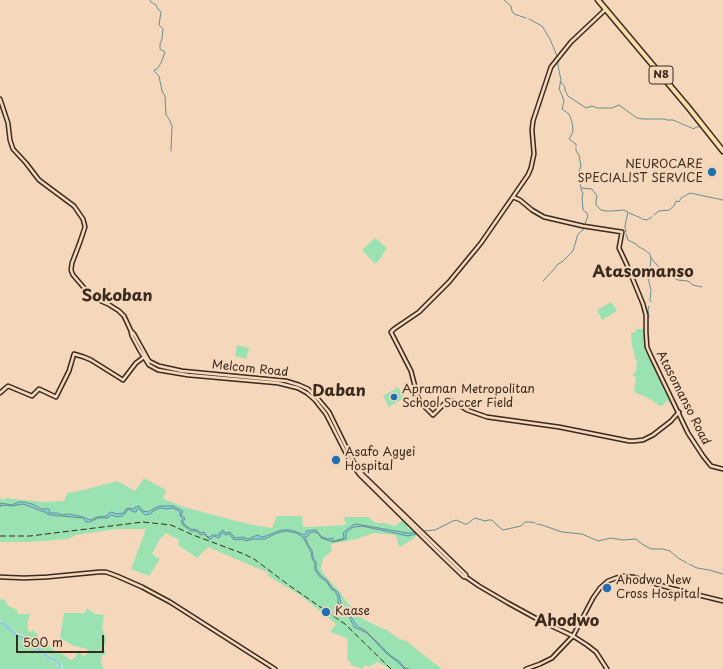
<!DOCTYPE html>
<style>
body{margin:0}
#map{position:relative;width:723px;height:669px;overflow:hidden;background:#f5d8bc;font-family:"Playpen Sans",sans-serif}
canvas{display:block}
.scale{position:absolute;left:16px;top:635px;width:88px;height:18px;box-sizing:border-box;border:2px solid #3b2a1e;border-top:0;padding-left:5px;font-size:12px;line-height:14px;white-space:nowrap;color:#3b2a1e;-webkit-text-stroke:3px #f5d8bc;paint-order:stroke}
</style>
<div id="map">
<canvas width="723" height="669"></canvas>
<div class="scale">500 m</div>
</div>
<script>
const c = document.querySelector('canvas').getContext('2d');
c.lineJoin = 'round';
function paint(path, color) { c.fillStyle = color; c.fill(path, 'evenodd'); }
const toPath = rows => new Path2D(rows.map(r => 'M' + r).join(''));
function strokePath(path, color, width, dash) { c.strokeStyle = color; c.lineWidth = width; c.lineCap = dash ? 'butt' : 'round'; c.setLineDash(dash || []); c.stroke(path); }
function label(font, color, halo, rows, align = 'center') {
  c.font = font + ' "Playpen Sans",sans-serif'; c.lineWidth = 4; c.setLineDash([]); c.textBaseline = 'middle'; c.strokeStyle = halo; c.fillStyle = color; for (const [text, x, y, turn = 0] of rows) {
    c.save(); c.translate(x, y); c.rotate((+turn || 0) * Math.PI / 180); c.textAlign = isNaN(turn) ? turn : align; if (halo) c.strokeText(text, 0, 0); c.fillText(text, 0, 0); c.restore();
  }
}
paint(toPath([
 [375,238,387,248,381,257,381,258,375,264,362,250],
 [611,302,617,311,602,320,597,310],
 [636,329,645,329,645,342,673,402,670,404,667,400,662,406,660,406,650,399,634,392,636,377,633,376,633,374,636,372,637,360,635,359,634,351,632,347,631,333,636,332],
 [237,345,249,348,246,359,235,356],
 [398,387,404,398,389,407,383,396],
 [144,478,166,490,163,498,166,500,187,508,248,524,272,528,277,516,302,516,303,527,310,527,346,525,344,517,368,517,376,523,385,523,395,526,403,520,408,526,407,527,409,529,410,528,415,532,412,533,407,533,356,524,345,531,343,533,344,538,335,541,333,541,333,539,330,538,328,539,322,537,318,531,314,530,312,531,308,531,305,535,291,530,281,530,266,536,262,537,257,535,248,539,243,537,235,538,223,530,219,535,212,535,210,537,208,537,206,533,201,533,197,530,191,529,185,525,183,522,184,520,181,515,183,511,174,507,167,507,162,506,155,508,148,512,143,511,141,508,135,507,134,509,133,510,129,507,124,513,117,514,111,512,109,513,107,516,99,517,90,520,69,514,62,515,57,513,49,513,49,511,32,504,24,502,19,502,12,505,0,503,0,498,4,500,6,498,43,502,64,501,67,493,84,490,117,481,135,491],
 [17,504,22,504,44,512,46,511,47,514,50,515,83,518,86,522,98,518,105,518,111,515,122,516,128,509,134,512,138,508,145,515,148,514,155,510,160,508,167,509,172,508,179,511,180,513,180,516,183,519,181,520,185,526,188,529,191,531,198,532,201,535,204,534,207,538,215,536,219,538,222,532,223,532,224,533,230,534,236,540,244,539,249,540,254,539,265,539,277,533,286,531,296,533,304,536,311,553,312,558,315,564,315,570,320,577,327,582,331,589,335,591,338,597,339,603,349,616,353,626,367,633,386,653,400,664,404,669,392,669,377,662,369,667,364,665,363,669,351,665,350,662,347,660,348,639,339,635,330,632,336,624,300,595,268,576,269,573,208,547,197,558,178,545,179,540,166,533,160,539,152,554,160,559,149,576,131,569,146,529,117,529,76,535,67,539,29,542,0,542,0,506,5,505,12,506],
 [362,526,404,535,416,534,417,535,413,539,400,547,398,544,396,535,373,533,357,539,331,544,332,551,323,558,321,569,325,576,341,593,345,600,363,619,381,628,387,630,399,639,406,641,442,669,409,669,405,668,402,663,391,657,369,633,364,629,357,626,348,612,341,604,339,594,338,592,332,588,327,580,321,576,316,569,316,562,313,558,312,550,305,536,308,536,309,533,314,532,318,533,321,538,333,542,346,539,346,533,353,527],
 [0,599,5,600,7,605,17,610,18,614,30,614,28,620,28,630,31,632,33,630,37,634,38,636,36,639,43,644,46,644,56,652,57,651,60,652,71,660,76,657,77,652,82,653,82,656,83,657,89,652,87,649,85,649,85,648,74,646,60,638,64,613,84,613,86,612,87,608,95,614,104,615,102,628,104,632,106,640,104,648,106,654,101,656,102,659,100,660,102,665,104,669,108,669,63,669,61,664,58,660,44,652,32,641,25,636,16,632,0,620],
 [0,624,5,626,16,637,25,639,45,657,56,663,59,669,0,669]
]), '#9ae2b1');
const water = toPath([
 [19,502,24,502,32,504,42,509,49,509,50,510,49,513,57,513,62,515,69,514,83,517,90,520,93,519,97,517,107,516,109,513,111,512,117,514,124,513,126,509,128,508,134,509,135,507,139,506,141,508,143,511,148,512,155,508,159,506,173,506,183,511,181,515,185,518,183,522,185,525,191,529,197,530,201,533,204,532,208,537,210,537,212,535,219,535,220,532,223,530,226,533,230,532,235,538,243,537,248,539,257,535,262,537,266,536,281,530,291,530,305,535,306,533,306,531,316,530,322,537,328,539,333,538,333,541,335,541,344,538,343,533,345,531,353,525,356,524,407,533,412,533,415,532,416,534,408,536,362,526,355,527,353,527,346,533,346,539,333,542,321,538,318,533,314,532,309,533,308,536,305,537,309,546,312,550,313,558,316,562,316,569,321,576,327,580,332,588,338,592,339,594,341,604,348,612,357,626,366,631,391,656,399,661,405,668,409,669,404,669,400,664,386,653,367,633,354,627,349,616,338,603,338,597,335,591,331,589,327,582,320,577,315,570,315,564,312,558,311,552,303,537,296,533,286,531,277,533,265,539,254,539,245,541,244,539,236,540,233,539,230,534,225,535,223,532,219,538,214,536,211,539,209,539,204,534,201,535,196,531,191,531,183,525,181,521,183,519,180,516,180,513,179,511,172,508,167,509,160,508,155,510,150,514,145,515,138,508,136,512,134,512,128,509,125,514,122,516,117,517,111,515,108,518,98,518,90,522,86,522,83,518,50,515,47,514,46,512,44,512,23,504,12,506,5,505,0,506,0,503,12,505,19,502]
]);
paint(water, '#83d3de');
strokePath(water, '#668f91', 1);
strokePath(toPath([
 [150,0,151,2,156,5,158,9,161,12,159,25,163,29,162,39,160,44,160,49,165,52,161,63,157,69,154,70,155,72,159,76,162,91,165,96,166,115,169,119,172,126,171,151],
 [504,0,511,6,512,11,514,14,526,18],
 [529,19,542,26,550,39,557,56],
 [558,60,558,66,561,80,559,89,562,95,564,101,562,109,569,114,572,122,573,129,572,134,569,139,576,144,576,146],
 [560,81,565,87,565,90,568,96,586,108,592,106,597,108,612,108,619,105,637,118,643,119,664,119,667,120,673,120,694,129,696,127,699,127],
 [576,148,576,151,579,155,581,166,578,174,581,188,592,189,597,196,596,202,596,205,601,210,606,211,611,211],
 [581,189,583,194,582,197,583,210,587,213,588,216,585,224],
 [612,211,624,210,628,212,625,226,626,232],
 [629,213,641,218],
 [654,215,659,211,669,210,674,206,676,201,679,202,681,198,690,193,723,200],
 [642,219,647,220,652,217],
 [626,234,628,240,636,244,639,247,645,250,647,252,650,254,651,258,663,272,678,280,688,281,693,285,702,287],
 [649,277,651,258],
 [648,278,651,290],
 [543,281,556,267,558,264,562,262,573,251,578,234,583,230,584,227],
 [651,302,650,300,651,291],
 [649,317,648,310,649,306],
 [537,524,542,525,562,532,582,534,598,541,611,538,623,540,636,539,642,544,651,549,663,549,670,551,678,558,687,563],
 [424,531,435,530,453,521,456,520,465,524,467,524,475,518,485,521,489,520,492,520,499,527,503,530,521,526,525,522,531,522,535,523],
 [689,564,697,568,709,570,723,574]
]), '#668f91', 1);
strokePath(toPath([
 [0,623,4,624,16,635,24,638,28,641,48,657,55,660,59,663,60,669]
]), '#83d3de', 2.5);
const tertiary = toPath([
 [606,9,571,42,551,67,533,121,532,130,534,154,531,168,528,175,481,243,449,282,419,312,394,329,391,332,411,371,418,398,422,404,433,415,449,399,467,410,487,417,559,427,629,441,634,441,643,440,653,435,671,421,679,412],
 [513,197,520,200,532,210,544,217,583,226,622,232,619,248,627,265,643,304,646,315,646,332,647,347,651,356,688,433,703,456,711,466,723,469],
 [0,393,8,386,32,396,39,389,56,397,69,371,74,354,84,357,91,360,123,380,136,363,144,357],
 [0,577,24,578,47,577,99,572,106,572,117,576,142,587,170,602,275,669],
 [573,636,593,598,600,588,608,581,616,578,624,576,633,577,670,588,723,601]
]);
const secondary = toPath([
 [0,99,8,123,10,140,13,149,26,163,39,180,74,206,83,219,85,227,80,242,72,263,71,270,73,275,92,297,108,304,119,311,124,316,131,331,134,334,149,361,159,366,182,371,286,381,299,385,308,389,319,400,329,412,353,461,362,474,466,575,466,577,479,586,508,603,539,620,573,636,587,645,596,652,607,669],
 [131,332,132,336,139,349,149,365,158,370,188,375,278,383,298,388,307,393,315,400,326,414,351,463,360,475,441,555,464,577,466,577],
 [526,669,540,664,552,658,573,636]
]);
const trunk = toPath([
 [598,0,688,107,723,151]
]);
strokePath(tertiary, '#3b2a1e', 5.5);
strokePath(secondary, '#3b2a1e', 5.5);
strokePath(trunk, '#3b2a1e', 7);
strokePath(tertiary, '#f5d8bc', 2.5);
strokePath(secondary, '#f5d8bc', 2.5);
strokePath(trunk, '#f9deab', 4);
strokePath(toPath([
 [0,536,30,536,143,522,171,525,193,535,244,554,254,559,290,586,345,624,391,669]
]), '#3b2a1e', 1, [6, 3]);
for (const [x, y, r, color] of [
 [712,172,5,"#1f6fb2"],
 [394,397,4,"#1f6fb2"],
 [336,460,5,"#1f6fb2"],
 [607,588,5,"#1f6fb2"],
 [326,612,5,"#1f6fb2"]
]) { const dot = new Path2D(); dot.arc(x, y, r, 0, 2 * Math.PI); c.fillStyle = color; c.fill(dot); strokePath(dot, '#f5d8bc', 1.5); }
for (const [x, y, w] of [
 [661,75,24]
]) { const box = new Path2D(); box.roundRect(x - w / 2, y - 9, w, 18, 3); c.fillStyle = '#f5d8bc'; c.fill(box); strokePath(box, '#3b2a1e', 1); }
label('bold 11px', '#3b2a1e', null, [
 ["N8",661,75]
]);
label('12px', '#3b2a1e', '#f5d8bc', [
 ["NEUROCARE",703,165,"right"],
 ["SPECIALIST SERVICE",703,179,"right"],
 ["Apraman Metropolitan",402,390],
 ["School Soccer Field",402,404],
 ["Asafo Agyei",345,453],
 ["Hospital",345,467],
 ["Ahodwo New",616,581],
 ["Cross Hospital",616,595],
 ["Kaase",335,612]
], 'left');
label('12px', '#3b2a1e', '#f5d8bc', [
 ["Melcom Road",250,369,6],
 ["Atasomanso Road",683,398,63]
]);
label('bold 16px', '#3b2a1e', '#f5d8bc', [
 ["Atasomanso",643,273],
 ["Sokoban",117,297],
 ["Daban",339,392],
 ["Ahodwo",567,622]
]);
</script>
